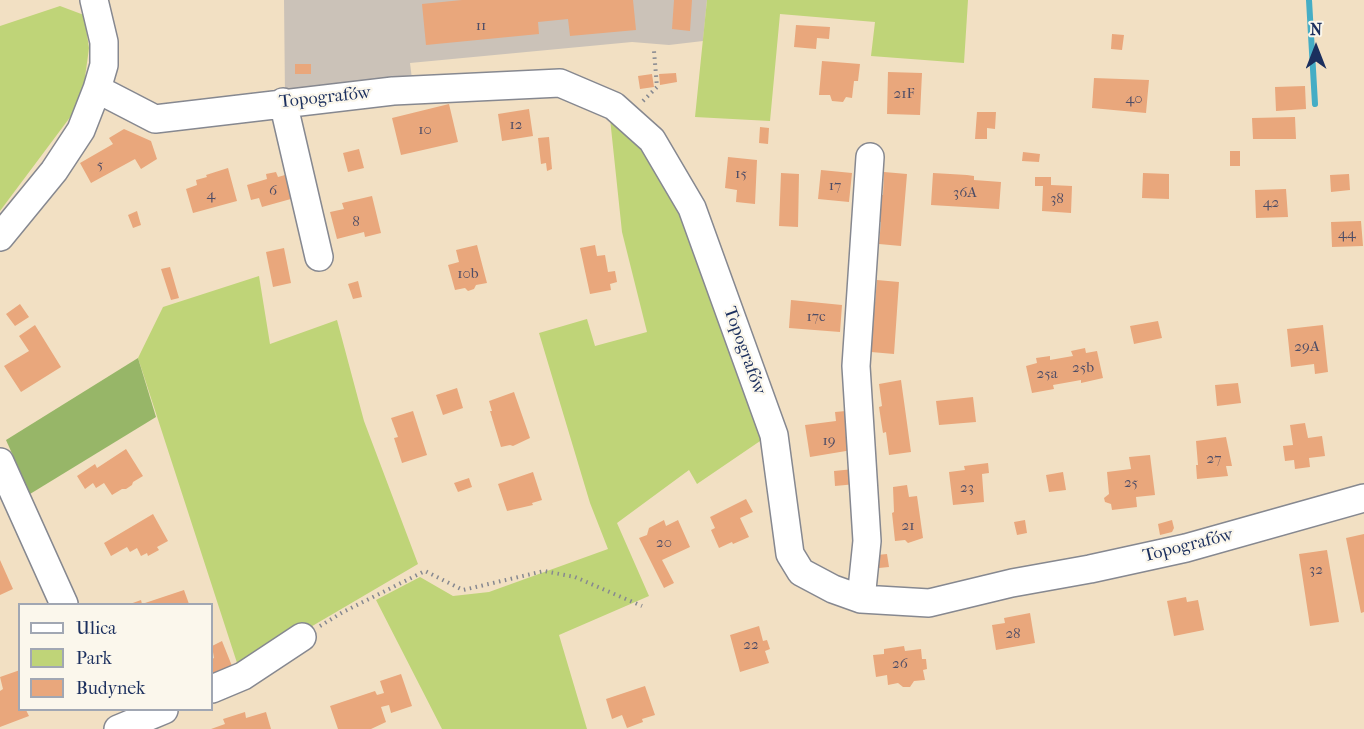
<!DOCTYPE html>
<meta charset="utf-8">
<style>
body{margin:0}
#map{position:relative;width:1364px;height:729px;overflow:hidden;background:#f2e0c3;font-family:"IM FELL French Canon",serif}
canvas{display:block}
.legend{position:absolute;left:18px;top:603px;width:195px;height:108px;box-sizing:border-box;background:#fbf7ec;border:2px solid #a1a7b3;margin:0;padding:8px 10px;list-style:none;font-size:18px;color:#1b2f5e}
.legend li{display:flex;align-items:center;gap:12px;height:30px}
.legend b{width:30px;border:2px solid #a1a7b3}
.north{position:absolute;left:1286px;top:18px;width:60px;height:60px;-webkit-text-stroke:4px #fbf7ec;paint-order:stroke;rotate:0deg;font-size:16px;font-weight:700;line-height:24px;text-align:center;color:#1b2f5e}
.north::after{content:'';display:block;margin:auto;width:21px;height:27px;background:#1b2f5e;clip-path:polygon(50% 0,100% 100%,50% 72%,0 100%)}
</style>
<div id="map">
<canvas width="1364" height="729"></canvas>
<ul class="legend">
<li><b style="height:8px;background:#fff"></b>Ulica</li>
<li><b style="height:16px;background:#bfd478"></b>Park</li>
<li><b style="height:16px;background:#e9a77c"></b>Budynek</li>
</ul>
<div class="north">N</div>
</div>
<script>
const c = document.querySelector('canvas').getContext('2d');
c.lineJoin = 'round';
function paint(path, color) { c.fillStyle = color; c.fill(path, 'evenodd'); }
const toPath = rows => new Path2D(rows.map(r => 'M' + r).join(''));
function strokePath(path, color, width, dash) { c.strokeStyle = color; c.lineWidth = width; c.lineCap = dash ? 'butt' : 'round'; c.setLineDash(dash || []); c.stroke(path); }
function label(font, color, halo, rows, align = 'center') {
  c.font = font + ' "IM FELL French Canon",serif'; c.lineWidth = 4.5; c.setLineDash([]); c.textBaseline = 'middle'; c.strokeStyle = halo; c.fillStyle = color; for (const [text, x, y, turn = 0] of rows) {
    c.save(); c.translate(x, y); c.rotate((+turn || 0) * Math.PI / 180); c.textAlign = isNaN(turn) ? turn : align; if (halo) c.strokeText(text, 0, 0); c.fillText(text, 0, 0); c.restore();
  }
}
paint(toPath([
 [284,0,707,0,703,41,669,45,632,42,410,63,412,79,285,96]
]), '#cbc2b8');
paint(toPath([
 [707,0,968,0,964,63,871,56,875,22,780,14,770,121,695,117],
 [60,6,84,15,89,48,83,92,71,116,0,211,0,26],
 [609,109,664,166,766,437,697,484,689,470,617,523,649,596,559,635,587,729,442,729,376,600,420,577,453,596,489,592,608,549,590,503,539,333,587,319,595,346,647,332,622,232],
 [259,276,270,344,337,320,364,421,418,564,239,669,138,358,163,307]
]), '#bfd478');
paint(toPath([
 [138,358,156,417,30,494,6,440]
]), '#97b668');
strokePath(toPath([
 [1309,0,1315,104]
]), '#45adc5', 6);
paint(toPath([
 [462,0,633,0,636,30,570,36,568,19,538,22,539,34,426,45,422,4],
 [674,0,692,0,690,31,672,29],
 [796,25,830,27,829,39,817,38,816,49,794,47],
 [1112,34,1124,35,1122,50,1111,49],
 [822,61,860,64,858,81,854,81,852,98,846,97,843,102,832,101,830,95,819,95],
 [295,64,311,64,311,74,295,74],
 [888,72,922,73,920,115,887,114],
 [676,73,677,82,660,85,659,74],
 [652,74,654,87,640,89,638,76],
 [1094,78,1149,80,1146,113,1092,108],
 [1305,86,1306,109,1276,111,1275,87],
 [449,104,458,142,401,155,392,118],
 [529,109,533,136,502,141,498,114],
 [977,112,996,112,995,129,987,128,987,139,975,139],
 [1295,117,1296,139,1253,139,1252,118],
 [760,127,769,128,768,144,759,143],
 [124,129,151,141,157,159,141,169,135,159,91,183,80,163,113,144,109,138],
 [549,137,552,169,547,171,546,163,541,164,538,138],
 [359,149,364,168,348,172,343,153],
 [1230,151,1240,151,1240,166,1230,166],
 [1023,152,1040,154,1039,162,1022,161],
 [728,157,757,160,755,204,736,202,737,190,725,188],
 [228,168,237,201,193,213,186,189,197,185,196,180,207,177,206,175],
 [821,170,852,173,849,202,818,199],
 [276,172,278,177,292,173,298,197,262,207,259,198,251,200,247,185,267,179,266,174],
 [884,172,907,174,901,246,879,244,881,222,877,221,879,195,883,195],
 [781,173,799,174,798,227,779,226],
 [933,173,967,175,974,176,974,180,1001,182,999,209,931,205],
 [1143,173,1169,174,1169,199,1142,198],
 [1349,174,1350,190,1331,192,1330,175],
 [1035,177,1051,177,1051,185,1072,186,1071,213,1042,211,1043,186,1035,186],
 [1286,189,1288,217,1256,218,1255,190],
 [372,196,381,233,365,237,364,232,337,239,330,212,344,209,342,203],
 [137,211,141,225,133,228,128,215],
 [1361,221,1363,246,1332,247,1331,222],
 [477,245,487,283,476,285,474,289,468,291,465,288,455,290,448,265,459,262,456,250],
 [595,245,597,256,605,255,608,272,615,271,617,282,610,284,611,290,590,294,580,248],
 [284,248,291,283,273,287,266,252],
 [170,267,179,298,171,300,161,269],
 [877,280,899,282,894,354,871,352,873,329,870,329,872,303,875,303],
 [358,281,362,297,353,299,348,284],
 [791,300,842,305,840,332,789,328],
 [20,304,29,317,15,326,6,314],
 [1158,321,1162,338,1134,344,1130,326],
 [35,325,61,367,21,392,4,366,29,351,19,336],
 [1323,325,1328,372,1315,374,1314,364,1291,367,1287,329],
 [1085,348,1086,353,1097,351,1103,378,1081,383,1081,380,1053,385,1054,389,1032,393,1026,366,1037,363,1036,358,1050,356,1050,360,1073,356,1071,351],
 [901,380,911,452,889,455,886,432,883,433,879,407,882,406,879,384],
 [1238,383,1241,403,1217,406,1215,385],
 [457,388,463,408,443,415,436,395],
 [514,392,530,438,513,446,510,445,501,447,490,411,492,411,489,401],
 [973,397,976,422,939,425,936,401],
 [413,411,427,455,402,463,394,438,398,437,391,418],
 [846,411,852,450,810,457,805,425,836,421,835,412],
 [1305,423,1308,438,1322,436,1325,456,1309,458,1310,467,1295,469,1294,460,1285,461,1283,446,1293,445,1290,425],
 [1226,437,1232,466,1226,466,1228,476,1197,479,1196,465,1198,465,1196,441],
 [126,449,143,476,133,482,132,485,126,489,122,489,112,495,104,483,96,488,93,483,85,489,77,476,95,464,97,468],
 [1150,455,1155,495,1136,497,1137,507,1112,510,1111,504,1105,502,1104,498,1109,494,1107,472,1131,469,1129,457],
 [988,463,989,473,982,474,984,502,953,505,949,472,965,470,964,466],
 [854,469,856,484,835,486,834,471],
 [533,472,542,500,532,503,533,505,507,511,498,484],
 [1063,472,1066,490,1049,492,1046,475],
 [469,478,472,487,458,492,454,483],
 [907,485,909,497,917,496,923,538,908,543,905,540,895,541,892,513,894,512,893,487],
 [746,499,753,512,740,518,749,537,733,544,732,542,719,548,711,530,715,528,710,517],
 [153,514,168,541,157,547,159,550,148,556,147,553,141,556,137,548,130,552,127,547,111,556,104,543],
 [664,520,666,526,678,520,690,547,662,560,674,583,664,588,639,538,647,535,649,528],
 [1025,520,1027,533,1017,535,1014,522],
 [1172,520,1174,528,1172,532,1160,535,1158,524],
 [1364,534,1364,612,1361,613,1346,538],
 [1327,550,1339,622,1310,626,1299,554],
 [887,554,889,567,879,568,877,555],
 [0,560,13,589,0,595],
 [184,590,189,604,130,604,141,600,142,604],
 [1186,597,1187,602,1198,600,1204,630,1174,636,1167,601],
 [1030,613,1035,643,996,650,992,625,1005,623,1004,618],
 [759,626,763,641,767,640,770,649,765,651,769,663,740,672,730,635],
 [222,641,232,666,212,674,212,659,214,658,212,646],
 [904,646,905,651,921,649,922,659,926,659,927,669,923,670,925,680,914,681,910,687,903,687,898,683,888,685,887,675,876,677,873,655,884,654,884,649],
 [20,670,20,710,26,710,29,716,0,727,0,691,3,689,0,677],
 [401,674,412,706,391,713,389,705,381,707,386,722,371,729,338,729,330,706,375,691,377,695,384,693,380,681],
 [645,686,655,715,642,719,643,722,627,728,622,715,612,719,606,699],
 [245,712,246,718,266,712,271,729,211,729,225,724,223,719]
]), '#e9a77c');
const minor = toPath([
 [97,89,155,119,393,91,560,83,614,106,652,140,692,208,774,435,790,554,801,572,833,589,861,599,929,603,1012,583,1090,569,1186,548,1364,498],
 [283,102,319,257],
 [0,237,54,171,81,130,97,89,104,65,104,42,94,0],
 [0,462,64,604],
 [861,599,867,541,856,366,870,157],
 [212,689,243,676,302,637],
 [118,729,164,710]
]);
strokePath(minor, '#868890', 30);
strokePath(toPath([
 [643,101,657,87,654,51],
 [320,626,343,612,425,571,463,590,544,571,575,577,642,606]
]), '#868890', 4, [1.5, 4.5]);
strokePath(minor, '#fff', 27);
label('15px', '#4e4d66', null, [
 ["11",481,26],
 ["21F",904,94],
 ["40",1134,99],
 ["12",516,125],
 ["10",425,130],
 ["5",100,165],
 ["15",741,174],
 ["17",835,186],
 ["6",273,191],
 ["36A",965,193],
 ["4",211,195],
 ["38",1057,199],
 ["42",1271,203],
 ["8",356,222],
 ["44",1347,234],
 ["10b",468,274],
 ["17c",816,317],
 ["29A",1307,347],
 ["25b",1083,368],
 ["25a",1047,374],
 ["19",829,441],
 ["27",1214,459],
 ["25",1131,483],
 ["23",967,488],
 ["21",908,526],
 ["20",664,543],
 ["32",1316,570],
 ["28",1013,634],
 ["22",751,645],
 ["26",900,664]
]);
label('18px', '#1b2f5e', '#fbf7ec', [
 ["Topografów",325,98,-6],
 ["Topografów",744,351,70],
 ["Topografów",1188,546,-14]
]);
</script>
